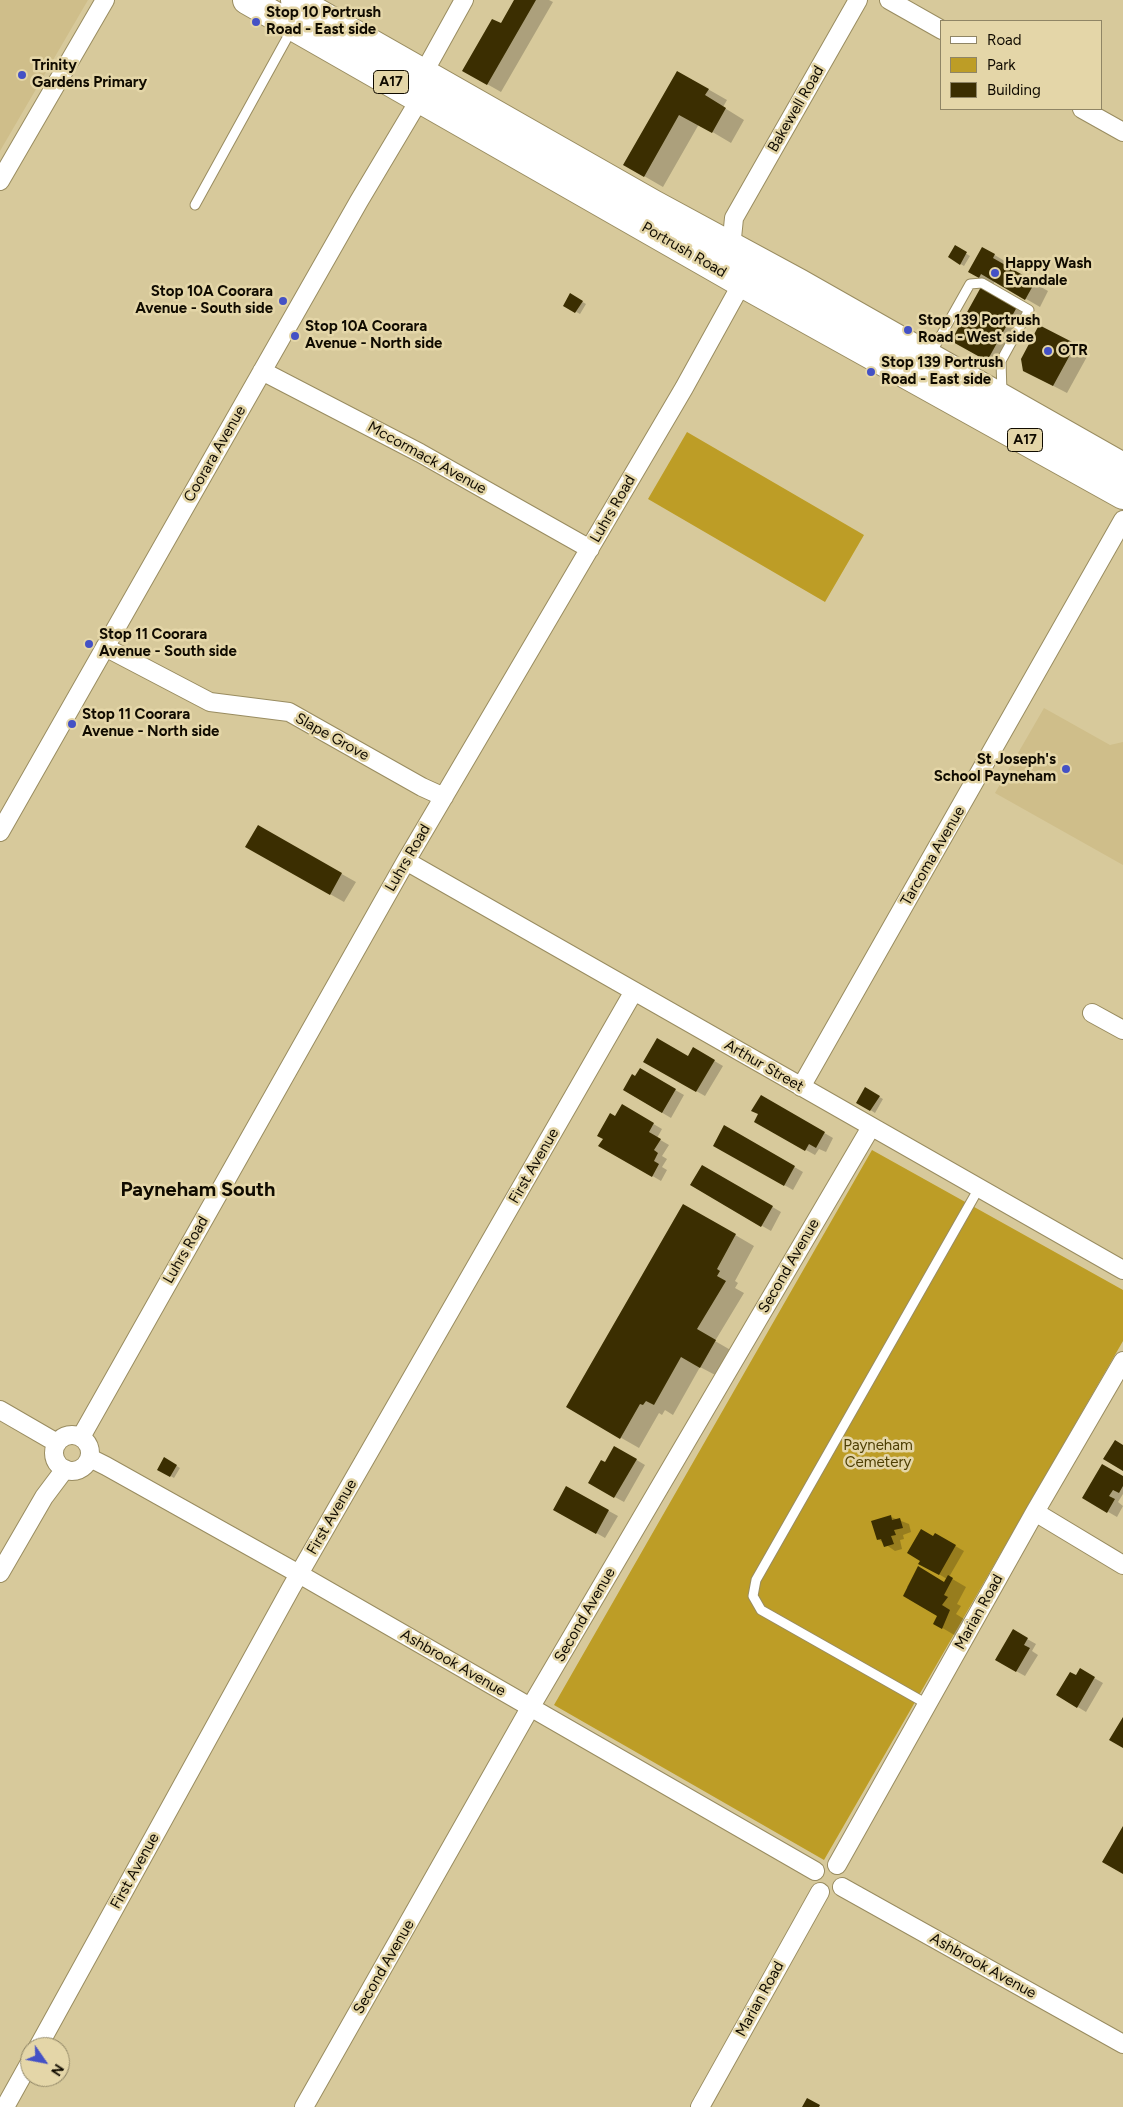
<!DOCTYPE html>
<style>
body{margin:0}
#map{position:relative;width:1123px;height:2107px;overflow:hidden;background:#d7c99b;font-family:Figtree,sans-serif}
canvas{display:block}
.legend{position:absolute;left:940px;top:20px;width:162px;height:90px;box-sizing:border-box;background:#e4d6a8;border:1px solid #8f8565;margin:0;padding:6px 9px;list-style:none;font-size:15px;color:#100b00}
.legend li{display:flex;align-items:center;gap:10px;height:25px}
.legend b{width:25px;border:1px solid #8f8565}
.north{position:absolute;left:20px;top:2037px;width:50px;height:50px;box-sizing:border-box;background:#e4d6a8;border:1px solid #8f8565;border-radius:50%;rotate:123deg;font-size:14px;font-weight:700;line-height:20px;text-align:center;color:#100b00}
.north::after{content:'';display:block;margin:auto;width:18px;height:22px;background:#4451c5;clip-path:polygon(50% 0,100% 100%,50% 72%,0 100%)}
</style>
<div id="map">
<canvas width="1123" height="2107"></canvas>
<ul class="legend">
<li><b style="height:6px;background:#fff"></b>Road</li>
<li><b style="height:14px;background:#bd9d26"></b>Park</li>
<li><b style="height:14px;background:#3b2e01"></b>Building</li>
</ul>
<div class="north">N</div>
</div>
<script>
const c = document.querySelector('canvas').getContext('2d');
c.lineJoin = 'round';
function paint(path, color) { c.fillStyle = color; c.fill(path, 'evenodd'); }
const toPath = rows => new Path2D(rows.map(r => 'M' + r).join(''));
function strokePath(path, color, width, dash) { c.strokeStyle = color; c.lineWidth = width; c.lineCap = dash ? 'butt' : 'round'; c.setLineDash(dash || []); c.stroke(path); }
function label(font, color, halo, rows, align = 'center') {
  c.font = font + ' Figtree,sans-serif'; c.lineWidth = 5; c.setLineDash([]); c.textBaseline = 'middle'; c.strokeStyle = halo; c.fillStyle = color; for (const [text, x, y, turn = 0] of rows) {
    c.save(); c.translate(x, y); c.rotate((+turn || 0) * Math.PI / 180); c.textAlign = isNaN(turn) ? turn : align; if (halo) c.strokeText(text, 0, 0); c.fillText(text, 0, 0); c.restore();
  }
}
paint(toPath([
 [0,0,88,0,0,151],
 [1044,708,1110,745,1123,742,1123,865,995,793]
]), '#cfbe8a');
paint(toPath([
 [687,432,864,535,825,602,648,499],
 [872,1150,1123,1290,1123,1341,824,1860,554,1705]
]), '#bd9d26');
paint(toPath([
 [516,0,549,0,553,2,501,92,464,71,501,25],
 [678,72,727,100,723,107,744,120,731,143,699,124,663,187,625,165],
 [955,247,970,256,964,266,949,257],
 [983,248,1008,263,1006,267,1048,291,1040,307,995,281,993,285,969,272],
 [981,289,1030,316,1002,368,953,341],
 [571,295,586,304,580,314,564,305],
 [1075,345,1089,353,1067,393,1038,378],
 [258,827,356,882,344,902,247,847],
 [694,1049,723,1066,705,1096,645,1062,689,1058],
 [640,1070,684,1095,671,1118,624,1090,636,1078],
 [865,1089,883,1099,875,1113,858,1102],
 [761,1096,833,1138,826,1152,819,1149,815,1155,756,1122,760,1114],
 [623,1106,662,1129,657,1138,669,1145,662,1156,667,1159,662,1167,667,1170,661,1181,600,1145],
 [725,1127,803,1172,793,1190,714,1145],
 [703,1166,781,1212,771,1231,691,1185],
 [684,1205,754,1246,735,1281,738,1283,735,1288,744,1293,715,1341,734,1352,719,1377,700,1367,673,1415,665,1410,662,1415,659,1413,639,1448,567,1407],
 [615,1447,645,1465,624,1502,589,1483,605,1464],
 [165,1459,180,1468,174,1478,159,1469],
 [1123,1477,1123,1494,1118,1502,1123,1506,1117,1517,1084,1498],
 [567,1488,618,1516,605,1538,555,1509],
 [891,1517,909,1524,911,1532,903,1535,904,1539,900,1540,902,1549,895,1551,878,1539],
 [936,1535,964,1551,949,1577,966,1587,957,1604,961,1606,956,1614,964,1619,956,1636,934,1623,939,1615,907,1587,918,1568,945,1583,947,1579,920,1563],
 [1013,1631,1036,1644,1032,1651,1038,1655,1025,1676,996,1660],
 [1080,1670,1103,1683,1086,1712,1058,1695,1076,1677]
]), '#0003');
paint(toPath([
 [514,0,536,0,487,85,462,71,492,19,501,23],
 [677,71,709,89,705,95,726,108,712,133,679,115,644,177,623,165],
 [955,245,967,252,960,265,948,257],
 [982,247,995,254,993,258,1035,282,1025,300,981,274,979,278,968,272],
 [981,287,1017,307,987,361,951,341],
 [570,293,583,301,575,313,563,306],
 [1039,325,1076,344,1053,386,1023,371,1021,359],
 [258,825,342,873,330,895,245,847],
 [657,1038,688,1056,693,1047,715,1060,696,1092,643,1062],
 [640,1068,676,1089,662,1113,623,1090,632,1074,635,1076],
 [865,1087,880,1096,870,1111,856,1103],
 [761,1095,825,1132,816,1148,809,1144,805,1151,754,1122,758,1114,751,1111],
 [622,1104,654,1123,649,1132,661,1139,654,1150,658,1153,654,1161,659,1164,652,1177,598,1146,603,1139,597,1136,610,1113,615,1116],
 [724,1125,795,1166,784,1186,713,1146],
 [702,1165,773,1206,761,1227,690,1185],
 [683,1204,736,1234,717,1269,720,1271,717,1276,726,1281,697,1329,716,1340,700,1368,681,1357,654,1405,646,1401,643,1405,640,1404,620,1439,566,1407],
 [1115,1440,1123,1445,1123,1471,1103,1459],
 [614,1446,637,1459,614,1498,588,1483,601,1460,605,1462],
 [164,1457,177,1465,170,1477,157,1470],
 [1102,1464,1123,1476,1123,1486,1119,1493,1113,1490,1109,1496,1115,1499,1107,1513,1082,1498],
 [566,1486,609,1510,596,1534,553,1510],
 [891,1515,892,1520,900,1518,903,1528,894,1530,896,1535,891,1536,894,1544,884,1547,881,1539,877,1540,871,1521],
 [921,1529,933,1536,935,1533,956,1545,939,1575,918,1564,920,1561,907,1553],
 [918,1566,944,1582,948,1575,953,1578,944,1595,948,1597,942,1605,950,1610,942,1629,933,1624,937,1616,903,1596],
 [1013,1629,1028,1638,1024,1645,1030,1648,1016,1672,995,1660],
 [1080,1668,1095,1677,1077,1708,1056,1695,1070,1672,1076,1675],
 [1123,1717,1123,1748,1109,1740],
 [1123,1826,1123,1874,1102,1862],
 [807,2098,820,2105,819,2107,802,2107]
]), '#3b2e01');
const service = toPath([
 [195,205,292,29],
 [930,355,970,284,982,283,1029,310,1001,361,1002,393],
 [927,1704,761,1610,753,1596,756,1580,979,1188]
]);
const minor = toPath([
 [889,0,942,30],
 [418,83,464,0],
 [1082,109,1123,132],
 [0,181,105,0],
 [733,246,732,238,734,218,858,0],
 [262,371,420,453,590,549],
 [105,647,210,702,289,712,422,787,444,797],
 [0,832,359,201,424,92],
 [406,861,1123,1270],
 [1092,1013,1123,1030],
 [801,1087,1123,520],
 [0,1410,57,1443],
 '54 1453a18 18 0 1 1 36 0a18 18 0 1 1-36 0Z',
 [81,1437,406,861,684,388,742,283],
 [90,1458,106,1466,299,1574,815,1871],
 [1035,1512,1123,1565],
 [0,1573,44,1497,65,1469],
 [837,1865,1035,1512,1123,1361],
 [842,1887,1123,2044],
 [38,2047,291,1588,634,991],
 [5,2107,30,2062],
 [304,2107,530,1708,871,1127],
 [700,2107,820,1892]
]);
const trunk = toPath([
 [247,0,742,283,1123,495],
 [295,0,653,204,799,283,1123,467]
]);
strokePath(service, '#998c60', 11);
strokePath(minor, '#998c60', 20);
strokePath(trunk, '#998c60', 30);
strokePath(service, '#fff', 9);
strokePath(minor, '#fff', 18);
strokePath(trunk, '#fff', 28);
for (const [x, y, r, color] of [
 [256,22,5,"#4451c5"],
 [22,75,5,"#4451c5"],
 [995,273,5,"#4451c5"],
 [283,301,5,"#4451c5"],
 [908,330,5,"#4451c5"],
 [295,336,5,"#4451c5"],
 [1048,351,5,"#4451c5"],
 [871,372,5,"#4451c5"],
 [89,644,5,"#4451c5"],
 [72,724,5,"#4451c5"],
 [1066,769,5,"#4451c5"]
]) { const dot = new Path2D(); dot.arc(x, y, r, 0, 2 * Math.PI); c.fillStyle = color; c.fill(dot); strokePath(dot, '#e4d6a8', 2); }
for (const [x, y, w] of [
 [391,82,35],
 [1025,440,35]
]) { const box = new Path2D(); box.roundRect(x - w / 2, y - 11.5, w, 23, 4); c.fillStyle = '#e4d6a8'; c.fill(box); strokePath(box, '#100b00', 1); }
label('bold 14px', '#100b00', null, [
 ["A17",391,82],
 ["A17",1025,440]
]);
label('bold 15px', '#100b00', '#e4d6a8', [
 ["Stop 10 Portrush",266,13],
 ["Road - East side",266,30],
 ["Trinity",32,66],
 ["Gardens Primary",32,83],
 ["Happy Wash",1005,264],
 ["Evandale",1005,281],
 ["Stop 10A Coorara",273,292,"right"],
 ["Avenue - South side",273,309,"right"],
 ["Stop 139 Portrush",918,321],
 ["Road - West side",918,338],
 ["Stop 10A Coorara",305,327],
 ["Avenue - North side",305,344],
 ["OTR",1058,351],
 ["Stop 139 Portrush",881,363],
 ["Road - East side",881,380],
 ["Stop 11 Coorara",99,635],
 ["Avenue - South side",99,652],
 ["Stop 11 Coorara",82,715],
 ["Avenue - North side",82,732],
 ["St Joseph's",1056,760,"right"],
 ["School Payneham",1056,777,"right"]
], 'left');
label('15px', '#100b00', '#e4d6a8', [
 ["Bakewell Road",796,109,-60],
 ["Portrush Road",684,250,30],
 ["Coorara Avenue",215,454,-60],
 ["Mccormack Avenue",427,458,29],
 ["Luhrs Road",613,509,-60],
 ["Slape Grove",332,737,29],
 ["Tarcoma Avenue",933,856,-60],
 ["Luhrs Road",408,858,-60],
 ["Arthur Street",764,1066,30],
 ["First Avenue",534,1166,-60],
 ["Luhrs Road",186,1250,-60],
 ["Second Avenue",789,1266,-60],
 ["First Avenue",332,1517,-60],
 ["Marian Road",979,1612,-61],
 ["Second Avenue",585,1615,-60],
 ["Ashbrook Avenue",453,1663,30],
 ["First Avenue",135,1871,-61],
 ["Ashbrook Avenue",983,1966,29],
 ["Second Avenue",384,1967,-60],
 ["Marian Road",760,1999,-61]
]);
label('15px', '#4e3f03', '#e4d6a8', [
 ["Payneham",878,1446],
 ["Cemetery",878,1463]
]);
label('bold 20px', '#100b00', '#e4d6a8', [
 ["Payneham South",198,1190]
]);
</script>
